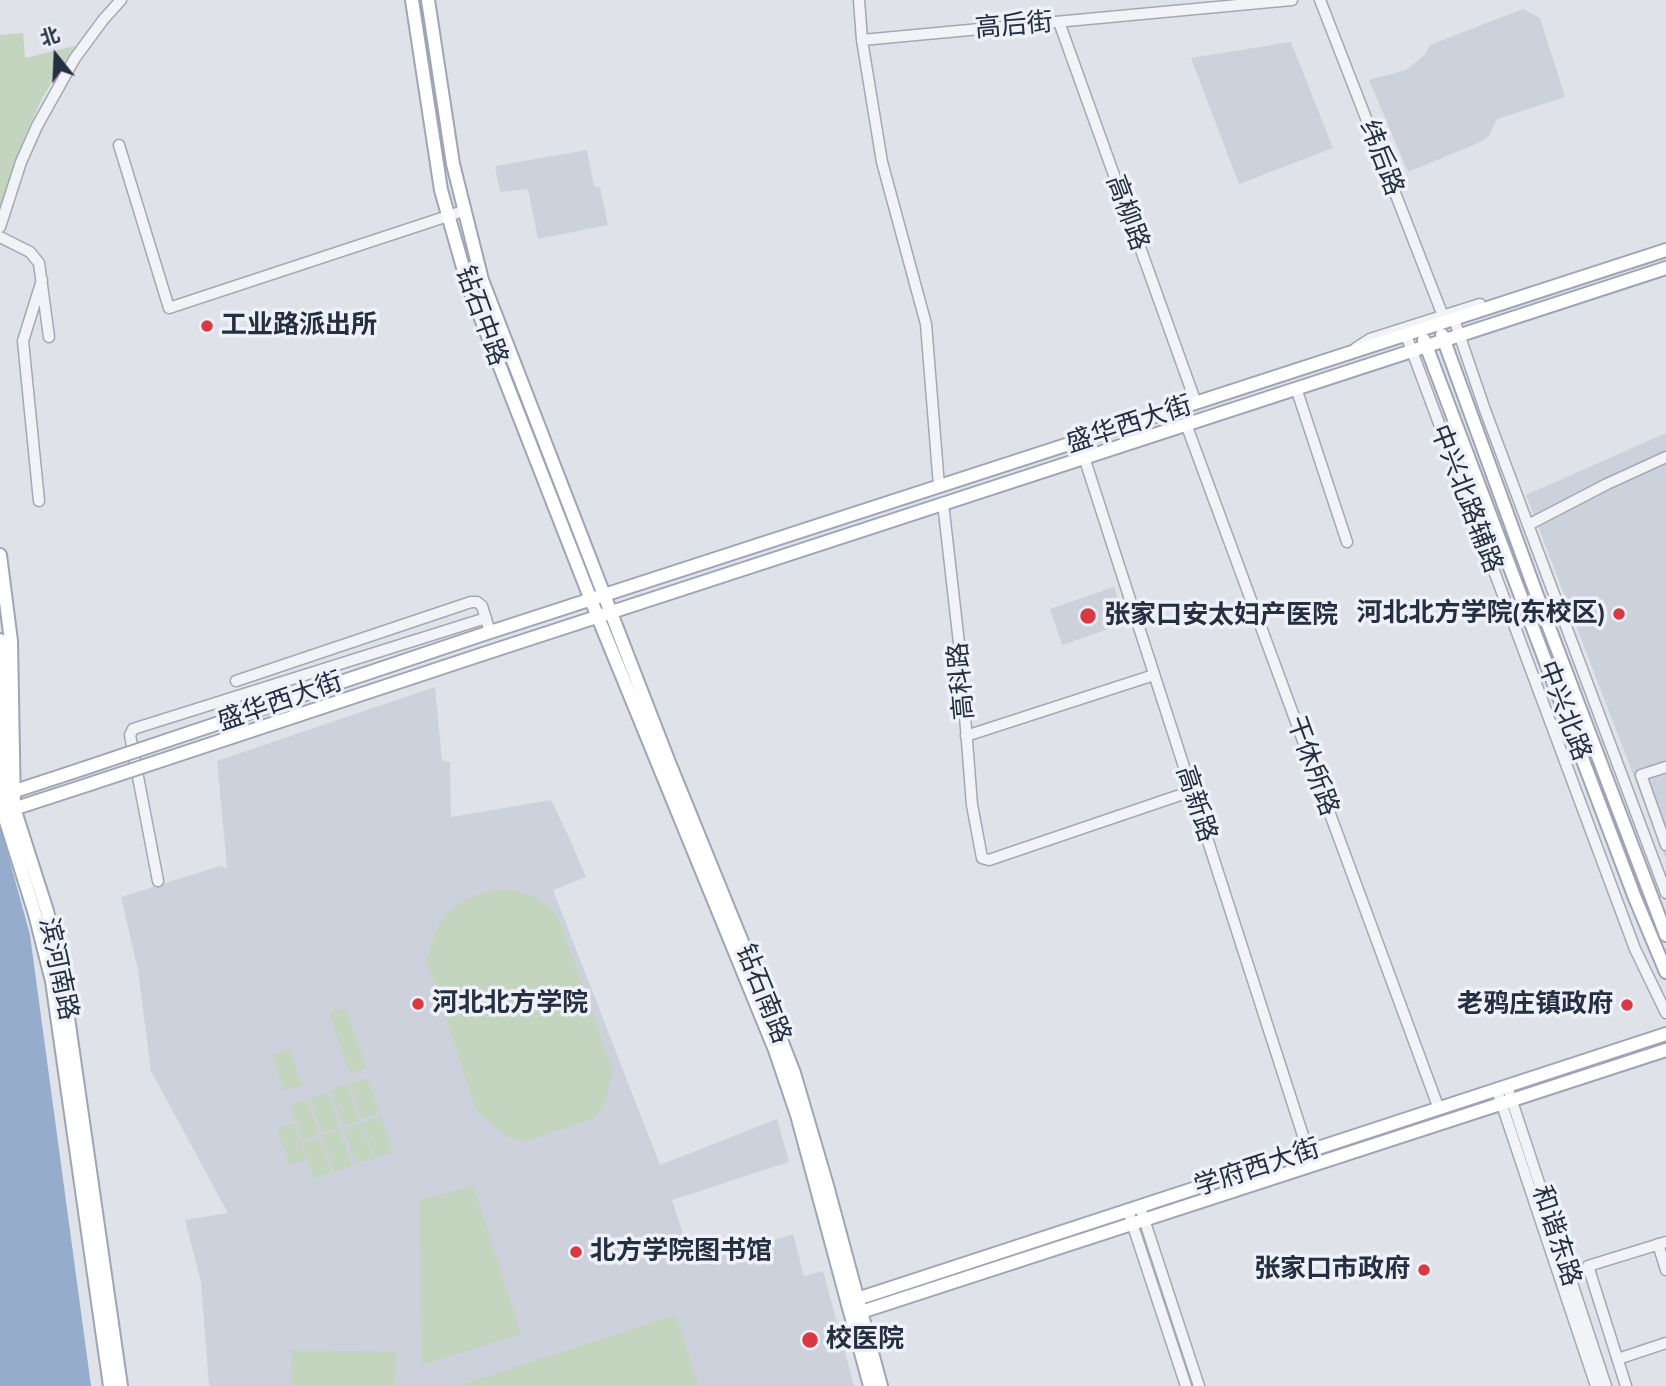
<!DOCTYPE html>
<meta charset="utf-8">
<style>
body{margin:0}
#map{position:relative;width:1666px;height:1386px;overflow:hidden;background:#dfe2e9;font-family:"PT Sans Narrow","Noto Sans SC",sans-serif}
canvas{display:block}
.north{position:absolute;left:21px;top:21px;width:70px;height:70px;-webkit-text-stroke:5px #eef1f7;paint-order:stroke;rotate:342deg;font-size:19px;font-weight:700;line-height:28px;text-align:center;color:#262e42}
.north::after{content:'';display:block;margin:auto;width:24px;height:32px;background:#262e42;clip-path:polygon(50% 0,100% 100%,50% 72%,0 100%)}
</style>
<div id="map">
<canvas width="1666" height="1386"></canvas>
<div class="north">北</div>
</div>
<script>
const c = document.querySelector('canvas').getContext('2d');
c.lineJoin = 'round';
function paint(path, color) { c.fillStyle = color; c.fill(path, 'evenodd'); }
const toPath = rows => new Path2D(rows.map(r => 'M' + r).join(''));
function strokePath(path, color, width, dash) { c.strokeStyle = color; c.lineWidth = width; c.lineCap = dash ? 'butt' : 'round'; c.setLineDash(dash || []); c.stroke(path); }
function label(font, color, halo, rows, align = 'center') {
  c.font = font + ' "PT Sans Narrow","Noto Sans SC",sans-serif'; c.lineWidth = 7; c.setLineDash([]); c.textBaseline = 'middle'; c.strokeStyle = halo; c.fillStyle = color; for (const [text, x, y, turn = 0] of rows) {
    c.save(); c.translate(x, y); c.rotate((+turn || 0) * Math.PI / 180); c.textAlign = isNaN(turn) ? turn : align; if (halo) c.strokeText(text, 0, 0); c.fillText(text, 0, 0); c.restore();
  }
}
paint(toPath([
 [1523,9,1540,18,1565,97,1497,119,1489,136,1478,143,1408,172,1369,80,1406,70,1425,55,1430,45],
 [1291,42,1333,148,1239,184,1191,58],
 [587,150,594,186,600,187,608,225,538,239,528,189,500,192,495,166],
 [1666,433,1666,860,1526,495],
 [1114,587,1126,623,1062,645,1050,609],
 [435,687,442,761,450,762,451,817,551,800,568,835,586,877,553,890,660,1165,777,1119,789,1162,672,1200,693,1265,793,1234,804,1276,823,1271,854,1386,209,1386,201,1282,185,1220,228,1213,151,1071,138,970,121,897,220,866,227,868,217,761]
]), '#cdd1dc');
paint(toPath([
 [23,33,25,58,75,46,42,98,25,136,0,207,0,35],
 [507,889,533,896,548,906,558,916,613,1071,606,1099,601,1111,592,1119,524,1142,506,1136,477,1112,426,961,436,929,447,914,461,902,477,895,492,890],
 [345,1007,366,1068,350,1074,329,1013],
 [289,1049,302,1085,284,1091,272,1055],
 [368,1078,380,1113,362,1119,350,1084],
 [348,1084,360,1120,343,1126,331,1091],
 [328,1092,340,1127,322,1133,310,1098],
 [307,1099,319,1134,302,1140,290,1105],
 [381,1117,393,1152,375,1158,363,1123],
 [294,1123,306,1159,289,1165,277,1129],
 [361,1123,373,1158,356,1164,344,1129],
 [340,1129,352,1165,334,1171,322,1135],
 [320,1137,332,1172,314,1178,302,1143],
 [473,1185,521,1334,421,1365,420,1201],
 [675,1315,699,1386,458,1386],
 [292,1350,396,1352,395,1386,291,1386]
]), '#c3d4bf');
paint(toPath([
 [0,825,30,935,91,1386,0,1386]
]), '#96accd');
const minor = toPath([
 [859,0,862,40,882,162,926,324,939,486],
 [1320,0,1443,316],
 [1059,22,1196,403],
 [862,40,1292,0],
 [119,145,169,308,463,211],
 [0,227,21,162,37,126,75,58,103,20,121,0],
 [0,237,30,252,39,263,49,337],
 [1454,319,1485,410,1666,893],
 [1406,335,1635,949,1666,1013],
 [1356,348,1370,339,1480,304],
 [1296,388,1347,542],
 [1186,424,1439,1109],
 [1084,457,1308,1151],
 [39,501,23,341,42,280],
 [943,503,960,652,972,805,982,858,989,860,1192,791],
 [1528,525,1607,484,1666,457],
 [236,681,471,602,477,602,482,606,490,632],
 [966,736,1154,675],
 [1666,767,1641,775,1666,845],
 [158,881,130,735,133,729,486,618],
 [1507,1086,1606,1386],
 [1497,1090,1596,1386],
 [1140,1207,1199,1386],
 [1128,1211,1186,1386],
 [1658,1244,1666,1270],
 [1618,1359,1666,1343],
 [1626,1386,1588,1266,1666,1242]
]);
const major = toPath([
 [412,0,441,190,468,285,591,600,775,1050,797,1115,870,1386],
 [428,0,453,164,482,280,668,760,758,981,794,1073,828,1189,881,1386],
 [1442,335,1536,593,1666,935],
 [1424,340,1635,898,1666,972],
 [0,555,11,641,14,808,47,911,62,976,121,1386],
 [478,636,1666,250],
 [0,640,3,812,35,914,52,981,110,1386],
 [483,654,1666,268],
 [6,794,82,769],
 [7,811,87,785],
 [851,1301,1666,1034],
 [855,1314,1666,1050]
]);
strokePath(minor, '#a4a8b4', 13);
strokePath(major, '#9da5b6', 16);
strokePath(minor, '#f2f3f7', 10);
strokePath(major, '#fff', 12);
const majorBridge = toPath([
 [82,769,478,636],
 [87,785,483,654]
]);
strokePath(majorBridge, '#9da5b6', 16, []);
strokePath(majorBridge, '#fff', 12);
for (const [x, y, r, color] of [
 [207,326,7,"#da3944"],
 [1619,614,7,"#da3944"],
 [1088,616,9,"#da3944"],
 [418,1004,7,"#da3944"],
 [1627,1005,7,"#da3944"],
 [576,1252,7,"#da3944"],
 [1424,1270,7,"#da3944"],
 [810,1340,9,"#da3944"]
]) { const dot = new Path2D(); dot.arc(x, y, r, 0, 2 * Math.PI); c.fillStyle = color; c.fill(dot); strokePath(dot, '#eef1f7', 2.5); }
label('26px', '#262e42', '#eef1f7', [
 ["高后街",1014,26,-5],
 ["纬后路",1381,158,69],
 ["高柳路",1127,213,70],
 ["钻石中路",481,316,70],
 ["盛华西大街",1129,425,-18],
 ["中兴北路辅路",1466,499,69],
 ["高科路",962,681,-95],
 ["盛华西大街",280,702,-19],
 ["中兴北路",1564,711,69],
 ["干休所路",1312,766,70],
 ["高新路",1196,804,72],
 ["滨河南路",58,969,78],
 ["钻石南路",763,994,68],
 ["学府西大街",1257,1168,-18],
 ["和谐东路",1556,1236,72]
]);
label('bold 26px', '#262e42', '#eef1f7', [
 ["工业路派出所",221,326],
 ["河北北方学院(东校区)",1605,614,"right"],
 ["张家口安太妇产医院",1104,616],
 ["河北北方学院",432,1004],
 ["老鸦庄镇政府",1613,1005,"right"],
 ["北方学院图书馆",590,1252],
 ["张家口市政府",1410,1270,"right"],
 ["校医院",826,1340]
], 'left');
</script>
